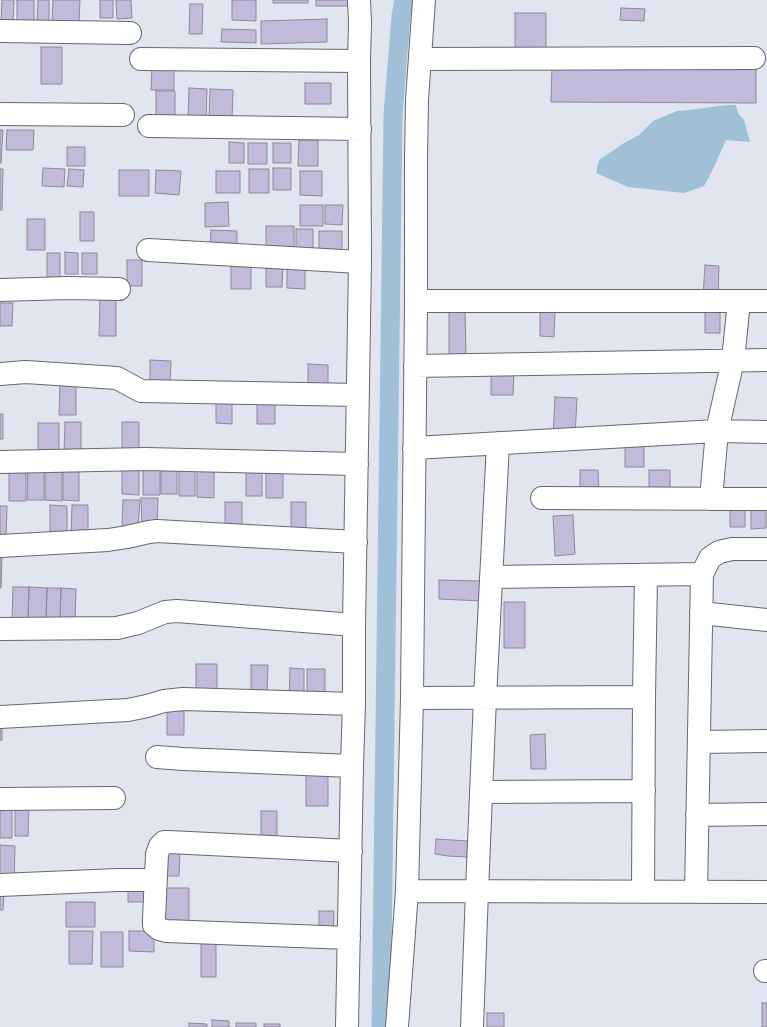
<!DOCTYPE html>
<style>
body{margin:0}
canvas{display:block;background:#e1e5ef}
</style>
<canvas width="767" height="1027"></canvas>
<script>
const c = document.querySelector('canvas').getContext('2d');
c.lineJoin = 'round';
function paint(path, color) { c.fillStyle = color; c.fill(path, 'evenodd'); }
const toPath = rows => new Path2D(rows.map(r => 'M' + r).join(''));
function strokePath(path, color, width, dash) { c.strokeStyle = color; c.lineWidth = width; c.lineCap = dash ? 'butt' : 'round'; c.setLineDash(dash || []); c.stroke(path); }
paint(toPath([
 [730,105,736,105,738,113,744,120,750,142,726,140,713,169,704,186,684,193,628,187,596,173,599,160,624,143,639,135,653,121,677,111,698,109,718,106]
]), '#a0c0d7');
strokePath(toPath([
 [381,1027,393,115,401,16,404,0]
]), '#a0c0d7', 19);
const building = toPath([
 [2,0,14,0,13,22,1,22,2,0],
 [17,0,34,0,34,22,17,22,17,0],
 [38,0,49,0,49,23,37,23,38,0],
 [53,0,80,0,79,22,52,21,53,0],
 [100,0,113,0,113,18,100,18,100,0],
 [116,0,131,0,132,18,117,19,116,0],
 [232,0,256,0,256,21,232,20,232,0],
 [273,0,308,0,308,3,273,3,273,0],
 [316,0,348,0,348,6,316,6,316,0],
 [190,4,203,4,202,34,189,34,190,4],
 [621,8,645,9,644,21,620,20,621,8],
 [515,13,546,13,546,51,515,51,515,13],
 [327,19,327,42,261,44,261,21,327,19],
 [222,29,256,30,256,43,221,42,222,29],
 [41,47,62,47,62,84,41,84,41,47],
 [152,66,174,66,174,90,151,90,152,66],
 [552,67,756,68,756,103,551,102,552,67],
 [305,83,331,83,331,104,305,104,305,83],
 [189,88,207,89,206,120,188,119,189,88],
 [210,89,233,90,232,119,209,119,210,89],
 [156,91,175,91,175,119,156,119,156,91],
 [0,130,3,130,1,163,0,163,0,130],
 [7,130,34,130,33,150,6,150,7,130],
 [299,140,318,140,318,166,298,166,299,140],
 [229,142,244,143,244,163,229,163,229,142],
 [248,143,267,143,267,164,248,164,248,143],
 [273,143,291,143,291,163,273,163,273,143],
 [67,147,85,147,85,166,67,166,67,147],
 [43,168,65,169,64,187,42,186,43,168],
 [273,168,291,168,291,190,273,190,273,168],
 [0,169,3,169,2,210,0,210,0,169],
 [69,169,84,170,83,187,67,186,69,169],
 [249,169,269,169,269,193,249,193,249,169],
 [119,170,149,170,149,196,119,196,119,170],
 [156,170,181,171,179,195,155,193,156,170],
 [216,171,240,171,240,193,216,193,216,171],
 [300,171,322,171,322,196,300,195,300,171],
 [228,202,229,226,205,227,205,203,228,202],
 [300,205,323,205,323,226,300,226,300,205],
 [325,205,343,205,342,225,325,224,325,205],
 [80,212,94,212,94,241,80,241,80,212],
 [27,219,45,219,45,250,27,250,27,219],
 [266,226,294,226,294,251,266,251,266,226],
 [296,229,313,229,313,251,296,250,296,229],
 [211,230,237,231,237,253,210,252,211,230],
 [319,231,342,231,342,253,319,253,319,231],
 [65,252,78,253,78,274,65,274,65,252],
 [47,253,60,253,60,278,47,277,47,253],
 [82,253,97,253,97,274,82,274,82,253],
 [127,260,142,260,142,286,127,286,127,260],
 [231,261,251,261,251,289,231,289,231,261],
 [266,263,283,263,282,287,266,287,266,263],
 [287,264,305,264,305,289,287,288,287,264],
 [705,265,719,266,718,297,703,296,705,265],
 [100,299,116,299,116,336,99,336,100,299],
 [0,303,13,303,12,326,0,326,0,303],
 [449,311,465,311,466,358,449,358,449,311],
 [540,311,555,311,554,337,540,336,540,311],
 [705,312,720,312,720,333,705,333,705,312],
 [150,360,171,361,170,386,150,386,150,360],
 [308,364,328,365,328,393,308,393,308,364],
 [491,370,514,370,513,395,491,395,491,370],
 [60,381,76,381,76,415,59,415,60,381],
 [216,396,232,397,232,424,216,423,216,396],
 [257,397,275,397,275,424,257,424,257,397],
 [555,397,577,398,575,437,553,436,555,397],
 [0,414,3,414,3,439,0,439,0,414],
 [65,422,81,422,81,455,64,455,65,422],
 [122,422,139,422,139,456,122,456,122,422],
 [38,423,59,423,59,460,38,460,38,423],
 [625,444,644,444,644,467,625,467,625,444],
 [122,461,139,461,139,495,122,494,122,461],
 [143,461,160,461,160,495,143,495,143,461],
 [161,461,177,461,177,494,161,494,161,461],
 [179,462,195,462,195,496,179,496,179,462],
 [246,463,262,463,262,496,246,496,246,463],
 [197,464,214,464,214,498,197,497,197,464],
 [266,464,283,464,283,498,266,498,266,464],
 [9,467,26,468,26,501,9,501,9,467],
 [28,467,44,467,44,500,27,500,28,467],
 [45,467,62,467,62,501,45,500,45,467],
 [63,467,79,467,79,501,63,500,63,467],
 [580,470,598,470,599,495,580,495,580,470],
 [649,470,670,470,670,496,649,496,649,470],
 [141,498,158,498,157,525,142,527,141,498],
 [123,500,140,500,138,528,122,527,123,500],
 [225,502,242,502,242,534,225,534,225,502],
 [291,502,306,502,306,532,291,532,291,502],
 [730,503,745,503,745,527,730,527,730,503],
 [50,505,67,506,67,539,50,539,50,505],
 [72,505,88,505,88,538,71,538,72,505],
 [0,506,7,506,6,540,0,540,0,506],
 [751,506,766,506,766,528,751,529,751,506],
 [573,515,575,554,555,556,553,516,573,515],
 [0,554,2,554,1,588,0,588,0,554],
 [439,580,482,581,482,601,439,599,439,580],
 [13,587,29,587,28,622,12,622,13,587],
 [29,587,47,588,46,623,28,622,29,587],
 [47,588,61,588,60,623,46,623,47,588],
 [61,588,76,589,75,624,60,623,61,588],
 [504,602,525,602,525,648,504,648,504,602],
 [196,664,217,664,217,697,196,697,196,664],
 [251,665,268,665,267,698,251,698,251,665],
 [290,668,304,669,304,702,289,701,290,668],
 [307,669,325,669,325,698,307,698,307,669],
 [167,710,184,711,184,735,167,735,167,710],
 [0,723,2,723,2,740,0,740,0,723],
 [545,734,546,769,531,769,530,735,545,734],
 [306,774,328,774,328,806,306,806,306,774],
 [0,806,12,806,12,838,0,838,0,806],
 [15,806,29,806,28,836,15,836,15,806],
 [261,811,277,811,277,844,261,844,261,811],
 [436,839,468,841,467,857,448,856,435,854,436,839],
 [0,845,15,846,14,883,0,883,0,845],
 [161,851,180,851,179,876,161,876,161,851],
 [128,883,149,883,149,902,128,902,128,883],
 [165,888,189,888,189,924,165,924,165,888],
 [0,892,4,892,3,910,0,910,0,892],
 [66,902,95,902,95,927,66,927,66,902],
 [319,911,334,911,333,934,319,934,319,911],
 [69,931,93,931,92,964,69,964,69,931],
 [129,931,154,931,154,952,129,951,129,931],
 [101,932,123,932,123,967,101,967,101,932],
 [201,940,216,940,216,977,201,977,201,940],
 [762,1003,767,1003,767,1027,762,1027,762,1003],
 [487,1013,504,1013,504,1027,487,1027,487,1013],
 [212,1020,229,1021,229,1027,212,1027,212,1020],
 [189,1023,207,1024,207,1027,189,1027,189,1023],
 [236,1023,256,1023,256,1027,236,1027,236,1023],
 [264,1024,280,1024,280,1027,264,1027,264,1024]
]);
paint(building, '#c2badb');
strokePath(building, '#8c8a93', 1);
const minor = toPath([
 [0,31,130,33],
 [141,59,359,61],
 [420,59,754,58],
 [0,114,123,115],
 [149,126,360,129],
 [148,250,360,262],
 [0,290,67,288,119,289],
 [416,301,767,301],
 [415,366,767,360],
 [0,374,26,372,117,378,141,391,358,395],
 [414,448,717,431,767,432],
 [0,462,146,459,357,464],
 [542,498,767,499],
 [711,499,717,431,733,360,739,301],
 [0,546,108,540,127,537,149,532,157,531,356,542],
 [491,577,702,574],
 [701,613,767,620],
 [0,629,117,628,138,623,165,612,177,611,354,625],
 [412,698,644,697],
 [0,717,128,710,147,706,164,701,183,699,354,704],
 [699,742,767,741],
 [157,757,183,759,352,766],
 [481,792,644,791],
 [0,799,114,798],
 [697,815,767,814],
 [0,885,118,880,155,880],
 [407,891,767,892],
 [643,892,644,697,646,575],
 [696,892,702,574,710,558,719,552,732,549,767,549],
 [349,938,166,931,159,929,154,925,154,918,157,854,160,846,164,842,169,842,351,851],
 [765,971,767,971],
 [347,1027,352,766,354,704,354,625,360,262,359,61,360,22,359,0],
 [397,1027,407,891,412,698,416,301,416,159,417,100,424,0],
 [472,1027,477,891,485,698,498,443]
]);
strokePath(minor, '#656871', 24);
strokePath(minor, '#fff', 22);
</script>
